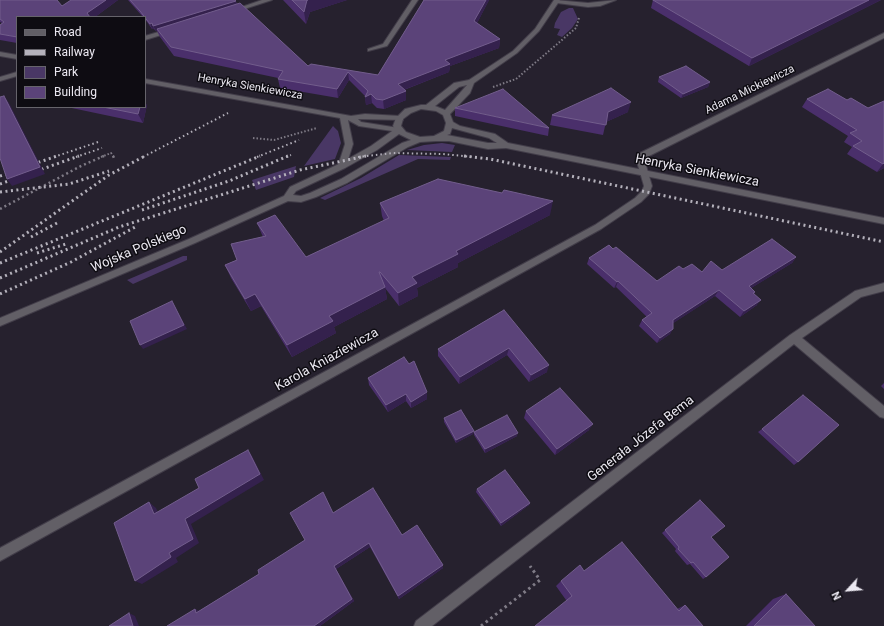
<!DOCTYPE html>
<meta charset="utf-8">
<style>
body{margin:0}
#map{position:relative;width:884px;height:626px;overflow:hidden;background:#26212e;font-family:Roboto,sans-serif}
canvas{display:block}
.legend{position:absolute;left:16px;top:16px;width:130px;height:92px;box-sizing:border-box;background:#0e0c12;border:1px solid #66646b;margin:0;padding:5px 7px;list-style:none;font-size:12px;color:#ebe8f1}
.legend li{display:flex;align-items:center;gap:8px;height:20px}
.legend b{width:20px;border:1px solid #66646b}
.north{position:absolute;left:828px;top:570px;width:40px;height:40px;-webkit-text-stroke:3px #0e0c12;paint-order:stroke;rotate:244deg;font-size:11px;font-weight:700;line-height:16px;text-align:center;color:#ebe8f1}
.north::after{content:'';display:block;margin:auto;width:14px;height:18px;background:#ebe8f1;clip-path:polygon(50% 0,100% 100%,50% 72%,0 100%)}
</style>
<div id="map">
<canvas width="884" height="626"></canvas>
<ul class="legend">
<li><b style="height:5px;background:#625f66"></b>Road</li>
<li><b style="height:5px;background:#b4b1bb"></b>Railway</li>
<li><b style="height:11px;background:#493765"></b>Park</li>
<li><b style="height:11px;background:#5b4379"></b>Building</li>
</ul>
<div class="north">N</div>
</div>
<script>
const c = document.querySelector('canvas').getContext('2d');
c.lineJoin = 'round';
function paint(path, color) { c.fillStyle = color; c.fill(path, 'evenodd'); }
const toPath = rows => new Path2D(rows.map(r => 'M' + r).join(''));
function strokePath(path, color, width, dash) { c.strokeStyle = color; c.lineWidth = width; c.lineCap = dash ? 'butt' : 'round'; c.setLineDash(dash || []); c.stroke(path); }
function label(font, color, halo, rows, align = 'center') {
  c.font = font + ' Roboto,sans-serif'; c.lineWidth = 3; c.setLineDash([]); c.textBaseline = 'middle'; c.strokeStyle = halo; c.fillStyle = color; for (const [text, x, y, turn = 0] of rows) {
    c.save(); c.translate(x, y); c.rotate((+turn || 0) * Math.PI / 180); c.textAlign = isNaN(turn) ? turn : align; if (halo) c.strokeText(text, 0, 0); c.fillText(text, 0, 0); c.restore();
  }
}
paint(toPath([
 [569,8,573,8,578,19,572,28,562,37,557,35,560,29,554,28,555,23,561,12],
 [333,126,338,131,341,143,335,159,304,166],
 [442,143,455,145,452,152,407,150,424,145],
 [399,155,451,157,450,160,418,159,325,200,320,198,361,178],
 [296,166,294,177,256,190,252,180],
 [183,256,187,256,187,260,133,284,127,280]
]), '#493765');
const service = toPath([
 [412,0,418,0,387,46,368,51,368,49,383,44,412,0]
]);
const minor = toPath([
 [262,0,272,0,235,12,230,11,262,0],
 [555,0,588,3,616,0,600,6,588,7,557,3,555,2,555,0],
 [172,28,174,29,174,31,145,40,145,36,172,28],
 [884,33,884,38,647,157,645,162,652,186,649,194,641,202,601,229,0,561,0,548,595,225,635,198,642,191,644,186,637,162,640,153,884,33],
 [0,52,17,55,17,59,0,56,0,52],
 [17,72,17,76,0,81,0,77,17,72],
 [145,79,351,116,365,114,400,116,403,116,403,120,358,119,361,122,399,128,403,130,399,132,359,126,348,120,353,144,346,166,342,169,338,166,345,144,340,118,145,83,145,79],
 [884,283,884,291,861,297,802,338,884,406,884,418,880,417,794,344,432,626,414,626,416,621,790,335,855,291,884,283]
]);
const tertiary = toPath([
 [554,0,560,0,539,31,517,53,474,83,470,93,450,114,453,122,460,126,495,134,508,143,884,218,884,224,506,148,488,149,449,141,436,141,420,142,408,147,347,183,316,197,301,202,288,201,195,243,0,326,0,318,189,239,284,196,290,187,339,164,371,146,395,129,393,126,396,118,405,109,421,105,426,105,454,83,469,80,513,51,535,29,554,0],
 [467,85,445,110,435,106,459,87,467,85],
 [421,109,436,111,443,115,446,123,444,131,434,136,420,137,406,132,401,126,403,119,411,113,421,109],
 [452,128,489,138,497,143,488,143,447,135,450,134,452,128],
 [399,134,411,140,402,143,341,179,310,193,301,196,293,195,296,191,345,168,377,150,399,134]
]);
strokePath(service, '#423d49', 2);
strokePath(minor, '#423d49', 2);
strokePath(tertiary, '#423d49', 2);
strokePath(toPath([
 [493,87,516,79,576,28,579,18],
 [253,138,274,140,317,128],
 [101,157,111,153,114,157]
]), '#7f7b86', 2, [1.5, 2]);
strokePath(toPath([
 [113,156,114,158],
 [0,209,81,166,104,156]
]), '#7f7b86', 2.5, [2, 3]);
strokePath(toPath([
 [481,626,540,580,530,566]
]), '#7f7b86', 3, [2.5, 3.5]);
paint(service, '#625f66');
paint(minor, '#625f66');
paint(tertiary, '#625f66');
strokePath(toPath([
 [54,157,98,142],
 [76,157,102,148],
 [143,157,228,113],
 [257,157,299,140],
 [286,157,291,155],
 [358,157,393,153,443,154,473,157]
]), '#b4b1bb', 2, [1.5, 3]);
strokePath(toPath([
 [464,156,490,159,884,242],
 [28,166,57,156],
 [0,176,15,171],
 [0,184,79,156],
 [0,192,69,184,109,171],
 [142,210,229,181,288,156],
 [31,237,57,223],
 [0,252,109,175,145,156],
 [37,253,66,244],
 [0,263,260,156],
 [0,278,119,227,300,170,366,156],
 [0,294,71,262,137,226]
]), '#b4b1bb', 3, [2, 3.5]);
paint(toPath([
 [0,0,62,6,71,0,118,0,95,17,17,17,17,43,0,40,0,25,2,23,0,22],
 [128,0,235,0,237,4,308,66,378,75,424,0,489,0,477,23,500,39,499,48,450,66,449,72,404,90,406,91,406,100,384,109,377,108,372,103,366,105,365,96,349,80,338,98,280,88,278,79,278,78,174,56,160,37,157,31,156,31,154,29,152,29,145,19,145,17,143,17],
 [283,0,347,0,310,12,306,24],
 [653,0,881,0,749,66,651,8],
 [659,77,710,82,708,87,681,98,658,82],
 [807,99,847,100,868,108,884,101,884,168,877,172,847,154,852,147,844,142,848,136,802,107],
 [147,105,143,123,67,107,145,107],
 [455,108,549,128,548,136,455,116],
 [628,112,606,122,603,135,550,125,552,115],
 [380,203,550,215,458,263,458,267,417,288,418,296,399,306,385,288,387,299,334,327,336,333,292,357,261,306,251,311,231,278,225,265,237,260,263,237,257,223,306,257,384,221,382,216],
 [613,249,657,281,683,269,702,272,722,270,796,257,792,263,751,288,755,292,754,294,757,305,740,317,715,296,673,323,670,334,657,343,639,326,642,320,647,317,616,287,614,288,587,264,589,258],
 [504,310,547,372,529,382,507,355,459,384,438,356,438,349],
 [368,378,427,399,411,408,406,401,388,412,369,385],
 [884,383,884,389,881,386],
 [526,411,589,430,555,455,524,418],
 [444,418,474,431,473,434,456,443,444,422],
 [762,429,798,462,794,465,758,432],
 [474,432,517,436,485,453,474,435],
 [477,489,530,503,529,505,501,526,476,492],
 [700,500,711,537,706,577,703,579,690,564,687,565,675,551,676,549,662,533],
 [333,513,402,535,443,565,443,568,399,599,370,547,336,569,354,601,320,626,167,626,199,611,259,574,305,540],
 [584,571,677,609,685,605,703,626,566,600,556,586,561,581],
 [786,594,815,626,746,626,773,599]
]), '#4a2f6b');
paint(toPath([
 [106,0,118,0,95,17,89,17,87,13],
 [307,0,347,0,310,12,306,24,304,12],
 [486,0,489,0,474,29,474,21],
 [869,0,881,0,749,66,752,58],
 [236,1,237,6,157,29,157,31,156,31,153,26],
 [152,23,154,29,152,29,150,24],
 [500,39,499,48,450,66,449,72,398,92,398,84,445,60],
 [348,72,349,80,338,98,337,89],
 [710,82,708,87,681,98,683,94],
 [406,91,406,100,384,109,383,100],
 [371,94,372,103,366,105,365,97],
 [4,96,9,103,45,174,12,186,7,179],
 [145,102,147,105,143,123,138,114,140,107,145,107],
 [631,102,628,112,606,122,608,112],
 [884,163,884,168,877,172,883,164],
 [553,201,550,215,458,263,458,267,417,288,418,296,399,306,398,293,412,277,456,251],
 [796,257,792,263,745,292,749,286],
 [618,281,616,287,614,288,617,282],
 [385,287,387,299,334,327,336,333,292,357,287,345,329,316],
 [719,290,715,296,669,326,673,320],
 [255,294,261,306,251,311,245,299],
 [761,300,757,305,740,317,744,311],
 [172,301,187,329,143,349,140,345],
 [673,329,670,334,657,343,660,338],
 [509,348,507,355,459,384,460,377],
 [549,365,547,372,529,382,531,375],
 [427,392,427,399,411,408,411,402],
 [406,394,406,401,388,412,386,405],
 [593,424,589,430,555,455,557,449],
 [474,431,473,434,456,443,456,440],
 [518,433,517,436,485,453,485,449],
 [248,450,252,456,264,480,191,524,199,543,176,558,178,562,142,584,135,581,169,553,185,519],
 [149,502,156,508,161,519,154,514],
 [530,503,529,505,501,526,501,523],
 [369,543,370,547,336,569,354,601,320,626,314,626,334,566],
 [443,565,443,568,399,599,398,596],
 [195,609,200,611,196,613],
 [129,613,135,616,139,626,133,626]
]), '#34214d');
const building = toPath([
 [0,0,57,0,62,6,71,0,106,0,87,13,90,17,17,17,17,37,0,34,0,25,4,22,0,19,0,0],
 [130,0,235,0,236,1,153,26,152,23,150,24,140,11,130,0],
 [292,0,308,0,307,0,304,12,292,0],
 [424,0,486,0,474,21,500,39,445,60,450,64,398,84,406,91,383,100,376,99,371,94,365,97,368,91,348,72,337,89,278,79,283,71,171,47,157,29,240,3,308,66,311,64,378,75,424,0],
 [653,0,869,0,752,58,653,0],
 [686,66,710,82,683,94,659,77,686,66],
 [611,88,631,102,608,112,606,125,552,115,611,88],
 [503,89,549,128,455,108,503,89],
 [828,89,847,100,851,98,868,108,884,101,884,163,883,164,853,146,862,141,850,133,857,130,807,99,828,89],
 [4,96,40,167,7,179,0,158,0,97,4,96],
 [103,107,140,107,138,114,103,107],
 [438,179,502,193,504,190,553,201,456,251,458,254,412,277,417,283,398,293,380,272,379,272,385,287,329,316,333,321,287,345,255,294,245,299,225,265,237,260,231,244,266,236,257,223,275,215,306,257,389,218,380,203,438,179],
 [772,239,796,257,749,286,755,292,753,293,761,300,744,311,719,290,673,320,673,329,660,338,642,320,652,313,618,281,617,282,589,258,609,245,613,249,616,247,657,281,679,266,683,269,692,264,702,272,711,261,722,270,772,239],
 [172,301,184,325,140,345,130,321,172,301],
 [504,310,549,365,531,375,509,348,460,377,438,349,504,310],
 [404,357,409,364,414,361,427,392,411,402,406,394,386,405,368,378,404,357],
 [560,388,593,424,557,449,526,411,560,388],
 [803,395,839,425,798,462,762,429,803,395],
 [461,410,474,431,456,440,444,418,461,410],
 [507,415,518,433,485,449,474,432,507,415],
 [248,450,260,474,185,519,193,539,169,553,171,557,135,581,114,523,149,502,154,514,199,488,195,479,248,450],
 [505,470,530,503,501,523,477,489,505,470],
 [373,488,402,535,417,525,443,565,398,596,369,543,334,566,352,599,314,626,167,626,195,609,196,613,259,574,258,570,305,540,290,513,323,492,333,513,373,488],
 [700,500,725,526,711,537,729,557,706,577,693,562,691,563,678,549,679,547,665,530,700,500],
 [622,542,679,611,685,605,703,626,535,626,572,596,561,581,580,565,584,571,622,542],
 [786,594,815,626,754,626,786,594],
 [129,613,133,626,109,626,129,613]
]);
paint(building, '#5b4379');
strokePath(building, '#725d8c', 1);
label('11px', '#ebe8f1', '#0e0c12', [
 ["Henryka Sienkiewicza",250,87,10],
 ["Adama Mickiewicza",750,90,-26]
]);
label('13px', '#ebe8f1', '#0e0c12', [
 ["Henryka Sienkiewicza",697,171,11],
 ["Wojska Polskiego",139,249,-23],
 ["Karola Kniaziewicza",327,360,-29],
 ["Generała Józefa Bema",641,439,-38]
]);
</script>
